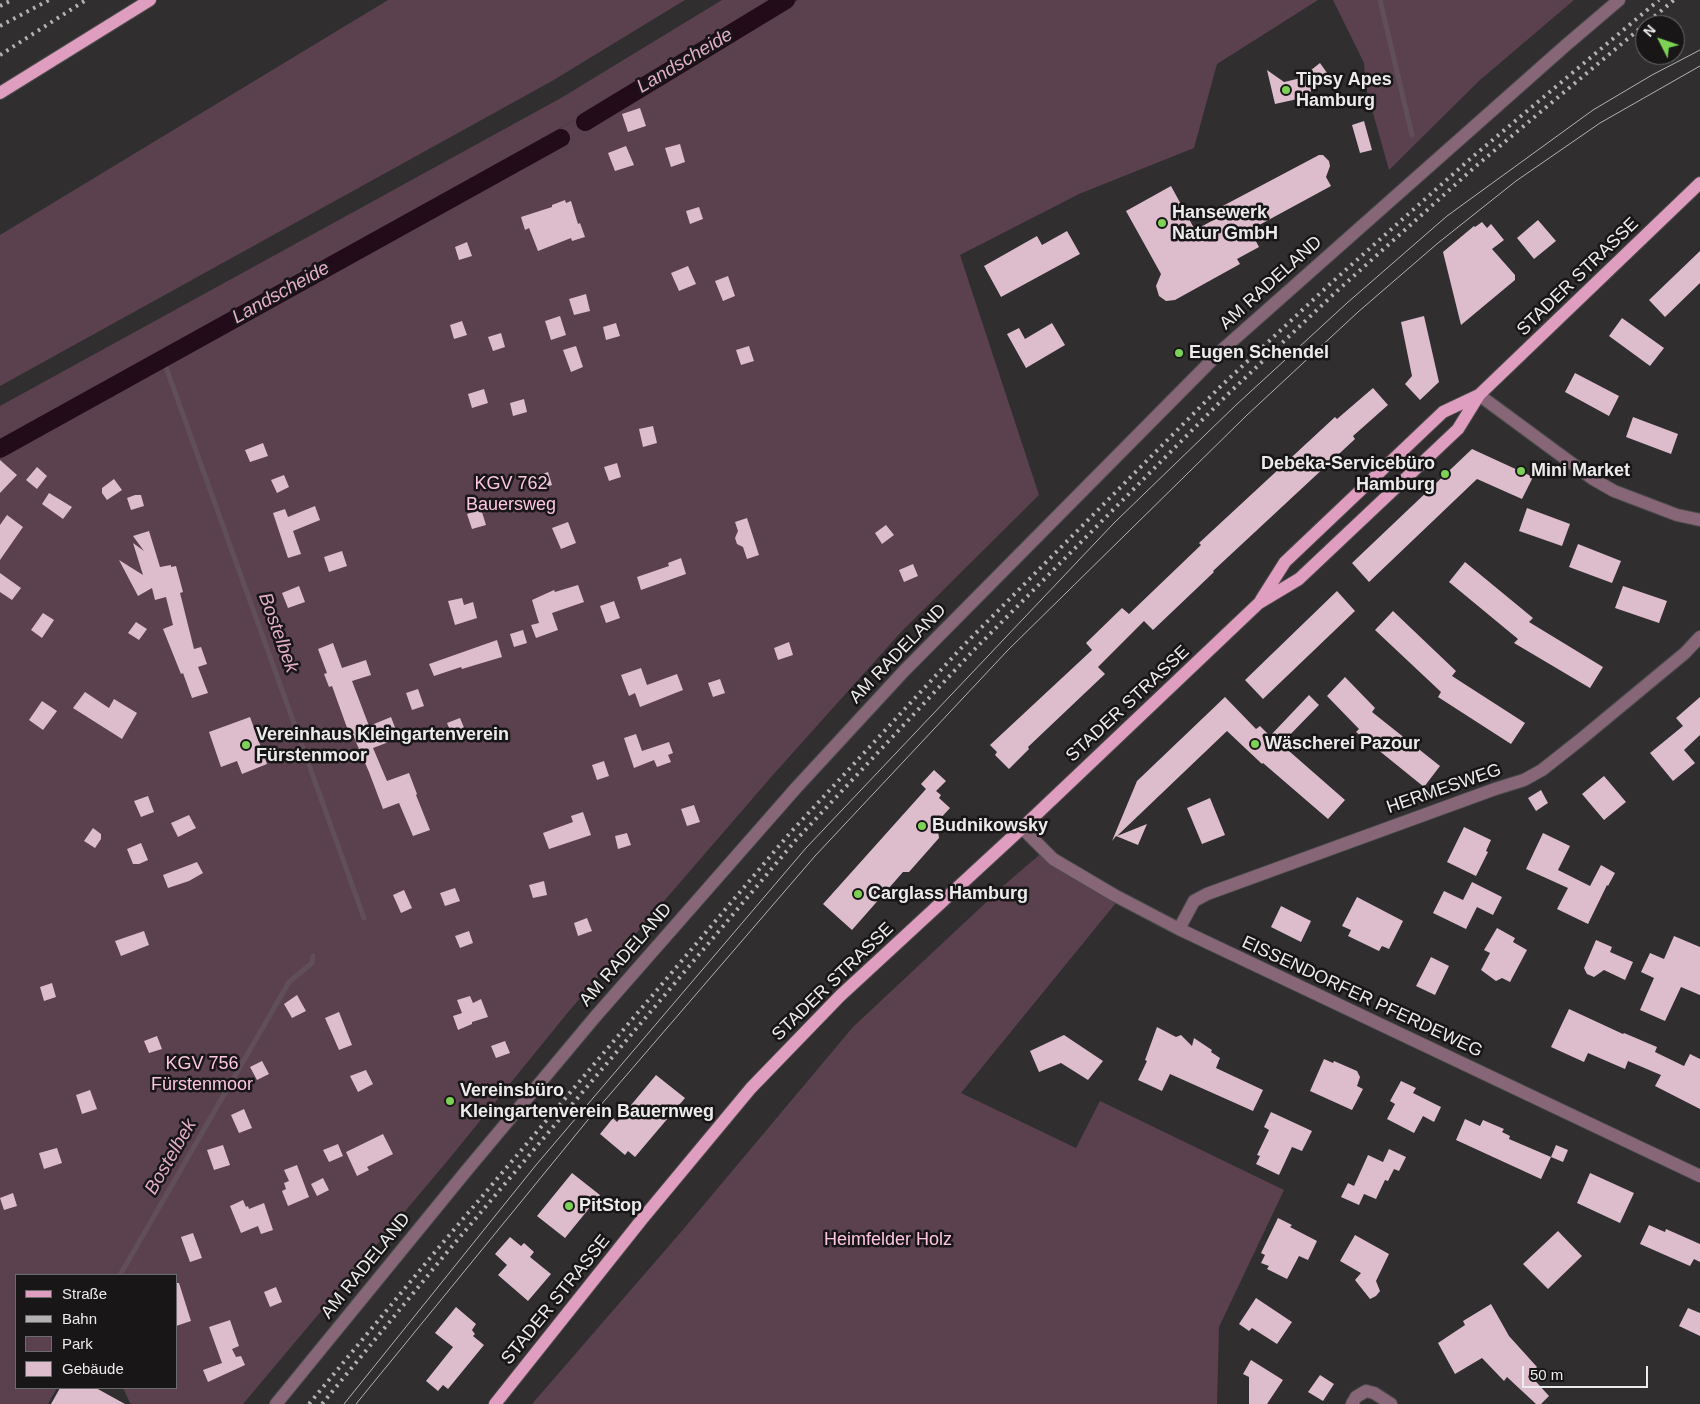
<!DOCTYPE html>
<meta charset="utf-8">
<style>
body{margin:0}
#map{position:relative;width:1700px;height:1404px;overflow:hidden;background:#302e2f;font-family:Helvetica,sans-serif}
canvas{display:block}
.legend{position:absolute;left:15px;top:1274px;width:162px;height:115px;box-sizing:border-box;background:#181617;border:1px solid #6d6c6c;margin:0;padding:6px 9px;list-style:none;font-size:15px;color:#edecec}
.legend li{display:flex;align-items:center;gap:10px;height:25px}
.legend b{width:25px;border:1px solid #6d6c6c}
.north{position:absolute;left:1635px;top:15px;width:50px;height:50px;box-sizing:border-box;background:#181617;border:1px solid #6d6c6c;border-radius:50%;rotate:311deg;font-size:14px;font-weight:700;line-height:20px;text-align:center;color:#edecec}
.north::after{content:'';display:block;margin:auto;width:18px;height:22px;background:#7dd154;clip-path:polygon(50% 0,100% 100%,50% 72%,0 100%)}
.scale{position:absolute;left:1522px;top:1366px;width:126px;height:22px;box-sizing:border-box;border:2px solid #edecec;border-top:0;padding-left:6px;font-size:15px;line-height:18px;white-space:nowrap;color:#edecec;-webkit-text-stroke:4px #181617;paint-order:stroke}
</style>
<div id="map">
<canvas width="1700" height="1404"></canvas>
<ul class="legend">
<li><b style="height:6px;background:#df9ec0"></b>Straße</li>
<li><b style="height:6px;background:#b3b1b2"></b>Bahn</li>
<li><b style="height:14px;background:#5b414e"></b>Park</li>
<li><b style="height:14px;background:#ddbccc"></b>Gebäude</li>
</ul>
<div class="north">N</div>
<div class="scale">50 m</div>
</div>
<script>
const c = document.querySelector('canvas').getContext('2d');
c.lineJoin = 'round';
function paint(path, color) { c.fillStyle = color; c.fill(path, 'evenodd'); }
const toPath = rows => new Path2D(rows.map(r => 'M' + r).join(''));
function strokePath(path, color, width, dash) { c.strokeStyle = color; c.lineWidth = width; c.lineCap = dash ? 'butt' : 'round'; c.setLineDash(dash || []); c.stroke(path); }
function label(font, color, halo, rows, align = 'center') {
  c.font = font + ' Helvetica,sans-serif'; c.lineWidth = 5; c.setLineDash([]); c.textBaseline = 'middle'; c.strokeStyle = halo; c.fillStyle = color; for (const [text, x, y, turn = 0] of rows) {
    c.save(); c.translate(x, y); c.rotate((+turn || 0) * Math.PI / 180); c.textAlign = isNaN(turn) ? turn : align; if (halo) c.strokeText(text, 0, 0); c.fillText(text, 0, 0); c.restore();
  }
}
paint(toPath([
 [388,0,685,0,552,81,0,386,0,235],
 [722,0,775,0,671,65,675,75,798,0,1318,0,1217,64,1194,148,1079,194,960,255,1039,495,901,632,772,776,569,1011,449,1159,243,1404,132,1404,130,1403,123,1388,176,1388,176,1275,16,1275,16,1388,57,1388,48,1404,0,1404,0,447,154,361,594,109,0,443,0,406,561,98],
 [1333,0,1574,0,1480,80,1389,170,1366,88,1364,63],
 [1044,851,1120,898,961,1093,1076,1148,1100,1101,1284,1190,1219,1327,1217,1404,532,1404,681,1232,853,1027,1010,880]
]), '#5b414e');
strokePath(toPath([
 [1380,0,1412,135],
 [163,359,364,918],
 [120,1275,289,982,312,963,313,956]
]), '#604f58', 5);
strokePath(toPath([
 [585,122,786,0],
 [0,449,561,138]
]), '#230c19', 18);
paint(toPath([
 [1320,63,1330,77,1302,98,1275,104,1267,70,1284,82,1301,78],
 [640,108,646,126,628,132,622,114],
 [1364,121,1372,150,1360,153,1352,125],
 [680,144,685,162,671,167,665,148],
 [626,146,634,165,615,171,608,153],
 [1319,155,1323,155,1329,161,1330,166,1326,177,1331,186,1250,230,1259,247,1237,259,1240,264,1175,300,1166,301,1159,296,1156,286,1161,274,1126,211,1171,186,1195,230,1221,216,1217,209],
 [565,200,566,203,571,201,578,224,580,223,585,237,572,241,571,238,538,251,529,228,525,230,521,217,552,207,552,205],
 [699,207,703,219,690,224,686,211],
 [1538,220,1556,241,1534,259,1517,238],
 [1482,222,1487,228,1491,224,1504,240,1492,249,1515,275,1515,280,1461,325,1443,252,1474,226,1475,227],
 [1067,231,1080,254,1001,297,984,266,1037,236,1042,245],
 [467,242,472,256,459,260,455,247],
 [1700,251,1700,283,1665,317,1649,300],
 [688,266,696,284,679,291,671,273],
 [728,276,735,296,723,301,715,281],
 [586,294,590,311,574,315,569,299],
 [560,316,566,335,551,340,545,321],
 [1424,316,1439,382,1420,400,1405,384,1412,376,1401,322],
 [1622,318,1664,348,1650,366,1609,336],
 [462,321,467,335,454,339,450,325],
 [616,323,620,336,606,340,603,327],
 [1052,323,1065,345,1026,368,1007,334,1019,328,1025,339],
 [501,333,505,347,493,351,488,337],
 [576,346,583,367,571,372,563,350],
 [749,346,754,361,741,365,736,350],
 [1575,373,1619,396,1609,416,1565,392],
 [1373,388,1388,405,1353,436,1355,439,1213,571,1214,572,1153,630,1144,621,1098,667,1105,674,1028,747,1029,749,1009,769,995,755,997,752,990,745,1092,650,1086,643,1122,608,1129,614,1201,545,1199,543,1335,417,1337,419],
 [484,389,488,403,472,408,468,394],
 [524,399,527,412,513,416,510,403],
 [1633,417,1678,434,1671,454,1626,437],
 [653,426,657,443,643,447,639,429],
 [263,443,268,456,250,462,245,450],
 [1472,449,1533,477,1522,499,1477,479,1369,582,1352,563],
 [0,460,17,475,0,493],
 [617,463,621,477,609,481,604,467],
 [37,467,47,476,37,489,26,480],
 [548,472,552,485,539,489,535,477],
 [284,475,289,487,277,493,271,480],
 [114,479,122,490,107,500,102,493,102,488],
 [49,493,72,507,63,519,42,504],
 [135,495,141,495,144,506,131,510,127,498],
 [315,506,320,520,293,531,301,554,288,558,273,513,285,509,288,517],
 [1527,508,1570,524,1562,546,1519,531],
 [481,509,486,525,472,529,467,514],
 [7,515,23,527,0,560,0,525],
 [747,518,759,555,747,559,743,547,737,544,735,538,738,531,735,522],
 [568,522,576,543,561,549,552,528],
 [886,525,894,535,882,544,875,533],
 [149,531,160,567,171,565,171,567,176,566,183,592,180,593,194,649,201,647,207,664,198,667,208,693,192,698,183,673,181,674,163,629,173,625,166,597,155,600,152,588,138,596,119,560,143,575,133,543,144,551,133,536],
 [1578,544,1621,561,1612,583,1569,567],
 [342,551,347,566,329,572,324,557],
 [681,558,686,574,641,590,637,577,669,566,668,563],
 [1465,562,1533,618,1529,622,1603,667,1590,688,1514,643,1518,639,1449,582],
 [913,564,918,576,904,582,899,570],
 [0,573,21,588,12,600,0,592],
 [578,585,584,602,552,613,558,630,536,638,531,625,539,623,532,600,554,590,555,592],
 [299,586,305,602,288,608,282,593],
 [1623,586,1667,601,1659,623,1615,608],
 [1337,591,1355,611,1263,699,1245,680],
 [462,598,464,605,473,602,477,618,455,625,448,601],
 [614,601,620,618,606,623,600,606],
 [1393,611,1456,671,1452,676,1525,723,1511,744,1438,697,1441,692,1375,630],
 [43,613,54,620,42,638,31,630],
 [136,622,147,629,139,640,128,633],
 [523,630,527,643,514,647,510,634],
 [497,640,502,657,462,669,461,667,434,676,429,664],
 [789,642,793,655,778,660,774,648],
 [333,643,342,668,366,660,371,675,352,681,369,726,391,717,399,738,373,748,387,781,409,773,417,794,416,795,430,830,413,836,399,803,383,809,369,772,353,735,350,736,332,686,329,687,324,674,327,673,318,649],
 [641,668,647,685,677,674,683,690,640,707,635,693,629,696,621,675],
 [1345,677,1375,708,1372,712,1440,766,1424,787,1356,732,1359,729,1327,696],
 [720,679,725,693,713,697,708,683],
 [418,689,424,706,412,710,406,693],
 [85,692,109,708,114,699,137,713,122,739,73,708],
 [1309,695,1319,705,1281,744,1345,800,1328,819,1263,763,1262,764,1227,731,1117,836,1147,824,1138,845,1116,836,1112,841,1137,781,1225,697,1256,729,1260,726,1270,736],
 [1700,697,1700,735,1684,750,1695,763,1673,781,1650,753,1683,726,1676,718],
 [42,701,57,711,43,730,29,720],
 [250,717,267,764,242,774,237,761,221,767,209,732],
 [460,718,465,730,452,735,447,723],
 [636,734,642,751,669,742,673,753,668,755,671,762,657,767,654,760,634,768,624,738],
 [604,761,609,776,597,780,592,765],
 [934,770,946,781,936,791,941,795,939,798,950,808,937,822,939,838,909,872,903,872,852,930,823,904,926,789,921,784],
 [1604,776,1626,802,1604,820,1582,794],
 [1541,790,1548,803,1536,811,1528,798],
 [148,796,154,812,141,817,134,801],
 [1210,798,1225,835,1202,844,1187,808],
 [694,805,700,822,687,826,681,809],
 [583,812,591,835,549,849,543,833,573,822,571,816],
 [189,815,196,828,178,837,171,823],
 [1464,827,1491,840,1486,851,1488,852,1476,876,1447,862],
 [93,828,101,834,101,839,95,848,84,841],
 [627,833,631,845,618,849,615,836],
 [1543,833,1570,846,1558,870,1590,886,1601,865,1615,873,1608,886,1607,885,1588,924,1557,909,1568,888,1526,869],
 [141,843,148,860,139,864,133,864,127,849],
 [197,862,203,873,189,881,168,888,163,875],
 [544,881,547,895,533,898,529,885],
 [1472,882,1502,897,1493,915,1477,907,1466,929,1433,913,1444,891,1463,900],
 [455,888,460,901,445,906,440,893],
 [404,890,412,908,401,913,393,895],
 [1357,897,1403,921,1389,949,1382,946,1379,951,1348,936,1351,930,1342,926],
 [1281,906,1311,921,1301,942,1271,927],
 [587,918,592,931,578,936,574,923],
 [1497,928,1515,938,1513,942,1527,950,1510,982,1502,978,1496,981,1481,970,1490,953,1484,950],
 [144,931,149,945,121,956,115,941],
 [469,931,473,943,460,948,455,936],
 [1674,936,1700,947,1700,995,1681,987,1665,1021,1640,1010,1654,978,1641,972,1650,953,1664,959],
 [1596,940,1612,947,1610,952,1633,962,1625,980,1604,970,1594,977,1587,974,1584,968],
 [1431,957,1449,966,1435,995,1416,986],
 [52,983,56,997,44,1001,40,987],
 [297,995,306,1011,292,1018,284,1004],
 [470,996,473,1003,481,999,488,1017,472,1022,472,1024,458,1030,453,1016,462,1013,457,1000],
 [1569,1009,1623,1034,1624,1033,1657,1047,1655,1052,1684,1066,1690,1054,1700,1059,1700,1109,1655,1086,1661,1075,1628,1061,1625,1069,1588,1053,1584,1062,1551,1047],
 [339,1012,352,1045,339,1050,325,1018],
 [1157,1027,1176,1037,1181,1035,1192,1046,1194,1038,1212,1050,1211,1052,1220,1058,1216,1068,1263,1090,1253,1111,1170,1074,1162,1091,1138,1080,1147,1061,1145,1060],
 [1064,1035,1103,1061,1088,1080,1061,1063,1039,1072,1030,1051],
 [157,1036,162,1049,149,1053,144,1041],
 [505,1041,510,1053,496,1058,491,1046],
 [1324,1059,1333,1063,1334,1061,1357,1071,1360,1077,1357,1086,1363,1089,1352,1110,1310,1091],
 [262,1061,269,1074,257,1080,250,1067],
 [366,1070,373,1084,358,1092,350,1076],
 [656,1075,685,1098,635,1157,628,1151,625,1155,600,1134,613,1118,617,1122],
 [1401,1081,1416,1088,1413,1093,1441,1107,1434,1122,1423,1116,1414,1133,1387,1119,1395,1104,1390,1101],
 [90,1090,97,1109,82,1114,76,1095],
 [244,1109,252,1128,239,1133,231,1115],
 [1271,1112,1312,1131,1302,1151,1292,1147,1279,1175,1256,1164,1260,1156,1257,1155,1269,1130,1264,1127],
 [1465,1119,1480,1126,1483,1120,1504,1129,1502,1132,1510,1136,1509,1139,1551,1157,1541,1179,1456,1140],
 [383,1134,393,1154,367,1167,369,1170,357,1176,346,1152],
 [338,1144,343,1156,329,1162,323,1150],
 [223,1145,230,1165,214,1170,207,1150],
 [1556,1145,1568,1150,1563,1162,1551,1157],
 [57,1148,62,1163,44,1169,39,1153],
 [1389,1149,1406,1157,1399,1171,1394,1169,1388,1181,1385,1180,1376,1199,1364,1194,1359,1205,1341,1197,1348,1183,1354,1186,1368,1155,1383,1162],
 [297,1165,309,1197,288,1206,282,1191,286,1189,284,1183,289,1181,284,1170],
 [572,1173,600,1195,565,1238,537,1216],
 [1590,1173,1634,1193,1620,1223,1577,1203],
 [323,1178,329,1190,317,1196,311,1184],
 [13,1193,17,1206,4,1210,0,1198],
 [243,1200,246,1207,248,1206,249,1209,264,1203,273,1230,261,1234,258,1226,241,1233,230,1206],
 [1278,1218,1292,1225,1290,1227,1317,1241,1308,1260,1299,1256,1287,1279,1267,1269,1269,1266,1261,1263,1265,1255,1261,1253],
 [1649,1225,1665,1232,1666,1229,1700,1244,1700,1262,1694,1259,1690,1266,1640,1244],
 [1558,1231,1582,1256,1548,1289,1523,1264],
 [193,1233,202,1258,190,1262,181,1237],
 [1355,1235,1389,1254,1376,1281,1380,1291,1376,1296,1370,1299,1355,1280,1361,1273,1340,1261],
 [510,1237,521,1246,524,1243,534,1252,530,1257,551,1274,528,1301,498,1275,507,1265,495,1254],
 [176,1283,179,1283,191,1321,176,1326],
 [276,1287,282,1302,270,1307,264,1292],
 [1256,1298,1292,1322,1277,1344,1252,1328,1249,1331,1239,1324],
 [1491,1304,1509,1336,1537,1367,1530,1375,1549,1396,1541,1404,1536,1404,1507,1377,1504,1381,1482,1358,1455,1374,1438,1343,1465,1325,1463,1321],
 [456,1307,476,1324,472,1330,475,1334,473,1336,484,1345,448,1389,443,1385,438,1391,426,1381,453,1347,435,1333],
 [1688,1308,1700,1313,1700,1336,1679,1326],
 [230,1320,239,1346,232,1349,236,1357,241,1356,245,1365,208,1382,203,1370,222,1363,209,1327],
 [1251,1360,1283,1380,1267,1404,1249,1404,1249,1377,1243,1374],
 [1320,1375,1334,1384,1323,1401,1308,1392],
 [60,1388,96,1388,125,1404,51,1404]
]), '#ddbccc');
const minor = toPath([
 [1479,395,1593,479,1614,491,1677,515,1700,520],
 [1022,828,1053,859,1114,895,1179,929,1700,1176],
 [1179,929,1194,901,1207,894,1495,789,1524,780,1542,770,1580,740,1685,653,1700,637],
 [276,1404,467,1170,595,1017,796,788,904,671,1222,350,1565,46,1619,0],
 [1352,1404,1356,1397,1366,1391,1374,1393,1391,1404]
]);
const major = toPath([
 [0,93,150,0],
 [1261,600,1285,562,1443,412,1479,395],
 [495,1404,643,1218,751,1088,840,996,1022,828,1259,603,1299,579,1458,429,1479,395,1700,183]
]);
strokePath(minor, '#4e4c4d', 14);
strokePath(major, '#4e4c4d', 14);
strokePath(minor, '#876777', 12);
strokePath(major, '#df9ec0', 12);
strokePath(toPath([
 [344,1404,536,1165,806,848,1114,523,1236,405,1347,303,1447,216,1593,110,1652,75,1700,50],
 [356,1404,587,1121,815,856,1008,650,1246,416,1358,312,1438,243,1516,181,1600,123,1700,66]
]), '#b3b1b2', 1);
strokePath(toPath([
 [0,6,12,0],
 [0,26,49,0],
 [0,55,86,0],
 [309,1404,435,1252,790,833,964,645,1221,386,1330,284,1470,159,1659,0],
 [322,1404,443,1257,796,840,972,652,1227,395,1337,291,1476,166,1674,0]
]), '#b3b1b2', 4, [2.5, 5]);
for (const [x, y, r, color] of [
 [1286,90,5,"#7dd154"],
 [1162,223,5,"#7dd154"],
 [1179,353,5,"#7dd154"],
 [1521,471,5,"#7dd154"],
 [1445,474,5,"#7dd154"],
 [1255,744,5,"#7dd154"],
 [246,745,5,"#7dd154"],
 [922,826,5,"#7dd154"],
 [858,894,5,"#7dd154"],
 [450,1101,5,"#7dd154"],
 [569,1206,5,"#7dd154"]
]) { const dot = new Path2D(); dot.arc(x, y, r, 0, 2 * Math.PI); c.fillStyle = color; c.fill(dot); strokePath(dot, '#181617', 2); }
label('bold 18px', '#edecec', '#181617', [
 ["Tipsy Apes",1296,80],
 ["Hamburg",1296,101],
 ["Hansewerk",1172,213],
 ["Natur GmbH",1172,234],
 ["Eugen Schendel",1189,353],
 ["Debeka-Servicebüro",1435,464,"right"],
 ["Hamburg",1435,485,"right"],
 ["Mini Market",1531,471],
 ["Vereinhaus Kleingartenverein",256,735],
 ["Fürstenmoor",256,756],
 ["Wäscherei Pazour",1265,744],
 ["Budnikowsky",932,826],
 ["Carglass Hamburg",868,894],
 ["Vereinsbüro",460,1091],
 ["Kleingartenverein Bauernweg",460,1112],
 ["PitStop",579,1206]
], 'left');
label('18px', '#edecec', '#181617', [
 ["STADER STRASSE",1578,277,-44],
 ["AM RADELAND",1271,283,-42],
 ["AM RADELAND",898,654,-46],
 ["STADER STRASSE",1128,704,-43],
 ["HERMESWEG",1444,789,-19],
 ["AM RADELAND",626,955,-49],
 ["STADER STRASSE",833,982,-44],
 ["EISSENDORFER PFERDEWEG",1362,997,25],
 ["AM RADELAND",366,1266,-51],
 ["STADER STRASSE",556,1300,-51]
]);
label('18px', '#fec5e2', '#181617', [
 ["KGV 762",511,484],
 ["Bauersweg",511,505],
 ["KGV 756",202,1064],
 ["Fürstenmoor",202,1085],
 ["Heimfelder Holz",888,1240]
]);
label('italic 19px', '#e3acc8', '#181617', [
 ["Landscheide",685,61,-31],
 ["Landscheide",281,293,-29],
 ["Bostelbek",278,633,70],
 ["Bostelbek",171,1157,-60]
]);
</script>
